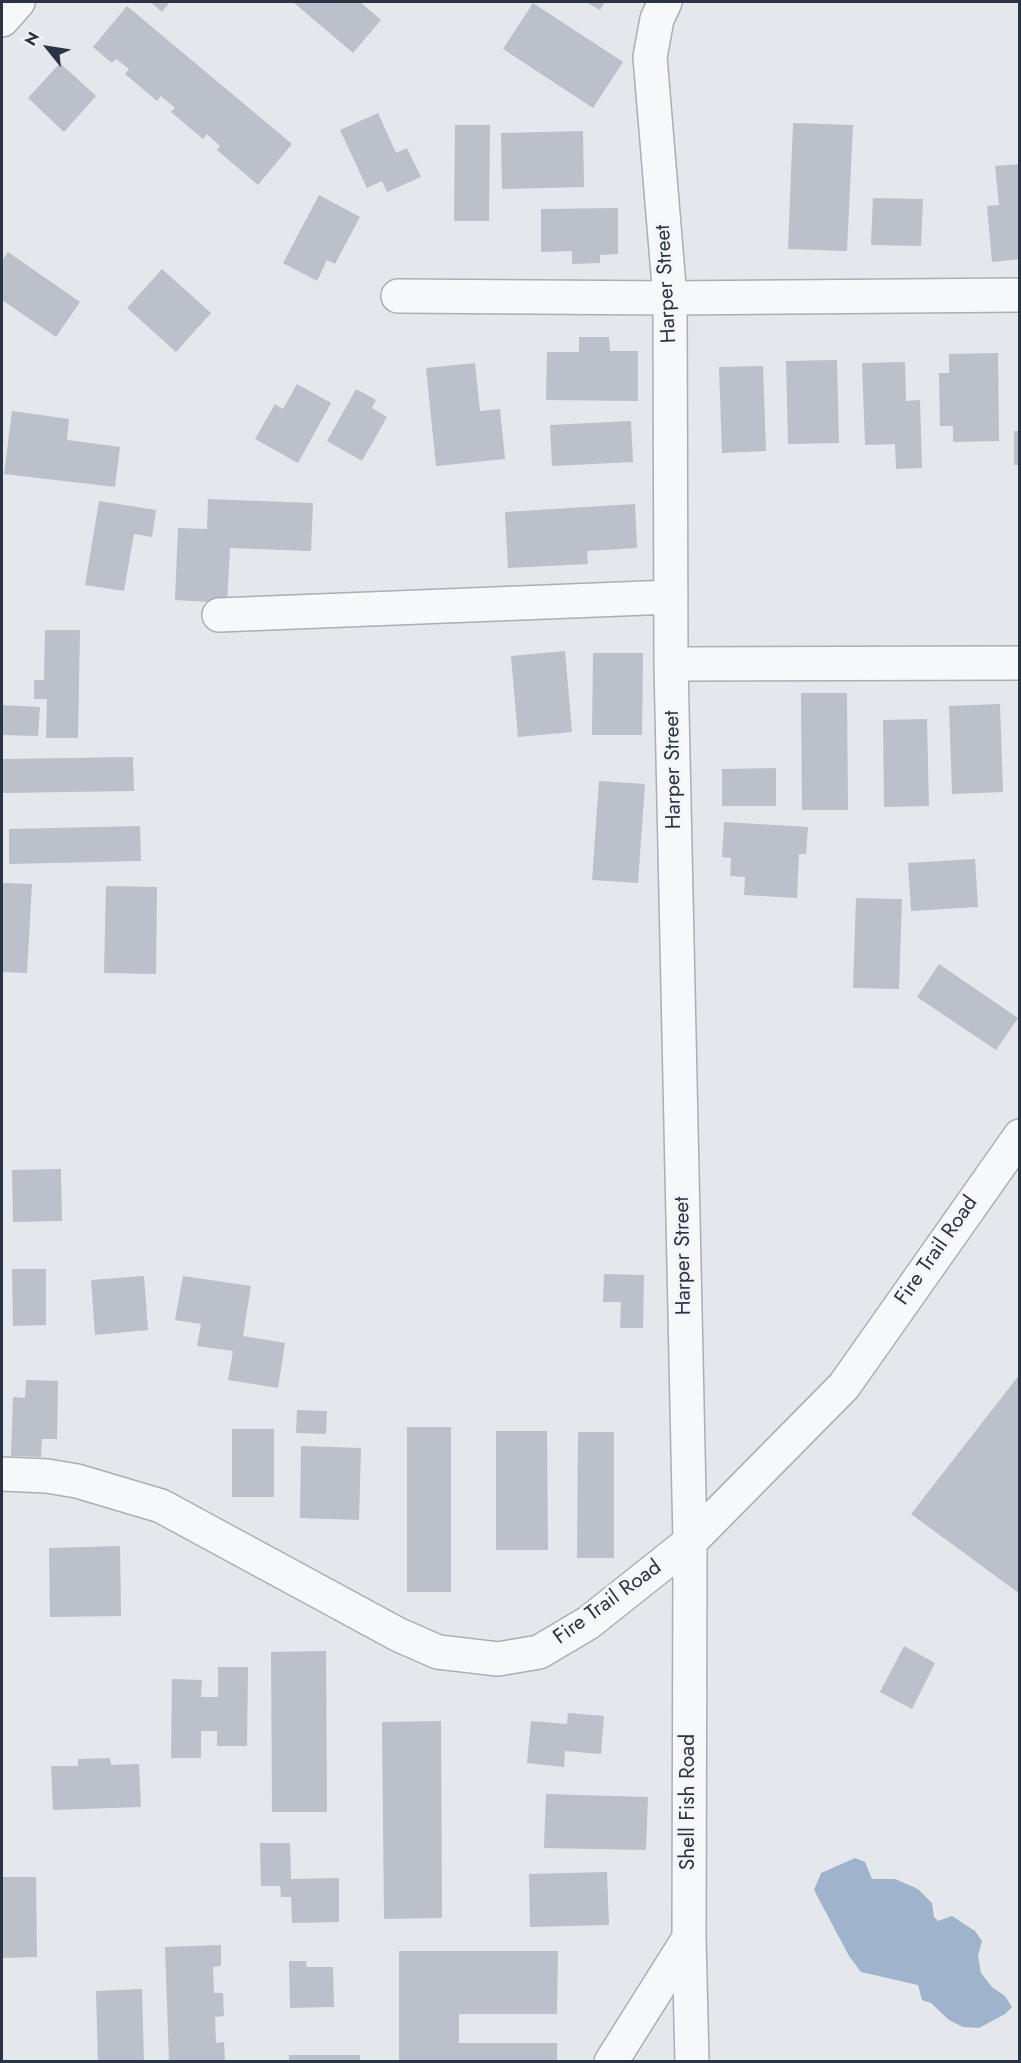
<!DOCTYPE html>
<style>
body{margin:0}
#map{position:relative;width:1021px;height:2063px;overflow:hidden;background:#e4e7ec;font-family:Jost,sans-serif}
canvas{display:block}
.frame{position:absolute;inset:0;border:3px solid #2b3445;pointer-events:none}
.north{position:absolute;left:18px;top:18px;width:60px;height:60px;-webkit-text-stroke:4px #f4f6f9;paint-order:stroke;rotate:300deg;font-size:16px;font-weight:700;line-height:24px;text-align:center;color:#2b3445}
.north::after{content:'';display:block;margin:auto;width:21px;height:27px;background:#2b3445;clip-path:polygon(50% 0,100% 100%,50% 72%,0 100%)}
</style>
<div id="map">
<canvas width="1021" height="2063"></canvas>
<div class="frame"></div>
<div class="north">N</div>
</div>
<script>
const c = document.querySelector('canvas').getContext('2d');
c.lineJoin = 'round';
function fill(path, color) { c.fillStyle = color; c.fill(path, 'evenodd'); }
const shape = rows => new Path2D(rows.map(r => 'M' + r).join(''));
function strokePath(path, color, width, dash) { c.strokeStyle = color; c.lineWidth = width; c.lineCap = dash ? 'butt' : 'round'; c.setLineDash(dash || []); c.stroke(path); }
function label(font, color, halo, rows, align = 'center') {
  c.font = font + ' Jost,sans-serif'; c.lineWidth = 6; c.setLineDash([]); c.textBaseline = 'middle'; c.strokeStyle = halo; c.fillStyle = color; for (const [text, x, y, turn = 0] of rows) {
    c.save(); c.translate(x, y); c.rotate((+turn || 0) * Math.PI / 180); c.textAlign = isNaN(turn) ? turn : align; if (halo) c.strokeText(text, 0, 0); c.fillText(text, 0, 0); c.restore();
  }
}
const water = shape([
 [855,1858,865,1862,872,1879,895,1879,918,1889,932,1903,934,1917,938,1921,952,1916,975,1931,982,1941,978,1956,981,1973,992,1987,1005,1996,1012,2007,1005,2014,979,2028,963,2027,949,2020,931,2003,922,2000,918,1985,861,1972,849,1956,814,1890,821,1873]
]);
const building = shape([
 [150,2,170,2,162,12],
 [293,2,360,2,381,20,353,53],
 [586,2,605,2,600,10],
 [533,3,623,62,593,108,503,49],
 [127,6,292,144,258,185,217,150,220,146,207,134,203,139,171,112,175,108,161,96,157,101,125,74,129,69,116,59,112,63,93,47],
 [60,63,96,96,64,132,28,98],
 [378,113,396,153,407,148,421,177,387,192,382,181,367,188,340,130],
 [793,123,853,125,847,251,788,249],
 [455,125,490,125,489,221,454,221],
 [583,131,584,187,502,189,501,133],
 [1020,164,1020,259,992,262,987,206,999,205,995,166],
 [319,195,360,217,335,264,327,260,317,281,283,263],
 [873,198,923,199,921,246,871,245],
 [618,208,618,254,600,255,600,263,572,264,572,251,541,252,541,209],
 [8,252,80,302,56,337,2,300,2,261],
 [162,269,211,313,176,352,127,308],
 [579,337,609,337,610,351,638,351,638,401,546,400,547,352,579,352],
 [998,353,999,441,953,442,953,426,940,426,939,373,949,373,949,354],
 [837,360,839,443,788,444,786,361],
 [905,362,906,401,920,400,922,468,896,469,895,444,865,445,862,363],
 [475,363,480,411,500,409,505,459,436,466,426,368],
 [763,366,766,451,722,453,719,367],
 [297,384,331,403,298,463,255,439,275,404,283,409],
 [356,389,376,400,372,408,387,417,362,461,327,441],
 [12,411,69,419,67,440,120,447,115,487,4,474],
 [631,421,633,462,552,466,550,425],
 [1014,431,1020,431,1020,465,1014,465],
 [208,499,313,503,311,551,230,548,227,603,175,600,178,528,207,529],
 [99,501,156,510,152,537,134,534,124,591,85,585],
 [635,504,637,548,587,551,588,564,508,568,505,512],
 [45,630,80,630,78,738,46,738,47,699,34,699,34,680,44,680],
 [565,651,572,732,518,737,511,656],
 [593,653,643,653,642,735,592,735],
 [801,693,847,693,848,810,802,810],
 [1000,704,1003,792,952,794,949,706],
 [2,705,40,707,38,736,2,735],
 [927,719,929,806,884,807,883,720],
 [133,757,134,791,2,793,2,759],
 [776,768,776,806,722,806,722,769],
 [599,781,645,784,638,883,592,880],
 [724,822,808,827,806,854,799,854,797,898,744,895,745,877,730,876,731,858,722,857],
 [140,826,141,861,9,864,9,829],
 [975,859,978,907,911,911,908,863],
 [2,883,32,884,27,973,2,972],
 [106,886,157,887,156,974,104,973],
 [856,898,902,899,899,989,853,988],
 [939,964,1018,1018,996,1050,917,997],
 [61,1169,62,1221,13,1222,12,1170],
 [12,1269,46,1269,46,1325,13,1326],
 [604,1274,644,1275,643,1328,620,1328,621,1302,603,1302],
 [144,1276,148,1330,95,1335,91,1280],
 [183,1276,251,1286,243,1336,285,1343,278,1388,228,1380,233,1351,197,1346,201,1324,175,1320],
 [1020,1374,1020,1594,911,1514],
 [26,1380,58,1381,57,1439,42,1439,41,1457,11,1456,13,1397,25,1398],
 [297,1410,327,1411,326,1434,296,1433],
 [407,1427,451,1427,451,1592,407,1592],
 [232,1429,274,1429,274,1497,232,1497],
 [496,1431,547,1431,548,1550,496,1550],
 [578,1432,614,1432,614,1558,577,1558],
 [301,1446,361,1448,359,1520,300,1518],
 [120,1546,121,1616,50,1617,49,1548],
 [904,1646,935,1663,912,1709,880,1692],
 [326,1651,327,1812,272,1812,271,1652],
 [218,1667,248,1667,247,1746,217,1746,217,1731,201,1731,201,1758,171,1758,172,1679,202,1680,201,1697,218,1697],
 [568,1713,604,1716,601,1754,565,1751,564,1767,527,1763,531,1721,567,1724],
 [441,1721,442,1918,384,1919,382,1722],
 [110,1758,111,1765,139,1764,141,1807,53,1810,51,1766,78,1766,78,1759],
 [546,1794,648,1797,646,1850,544,1848],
 [260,1843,290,1843,291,1879,339,1878,339,1922,292,1923,291,1897,281,1897,280,1886,261,1886],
 [607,1872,609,1925,530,1927,529,1874],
 [2,1877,36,1877,37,1957,2,1958],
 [221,1945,221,1966,213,1967,214,1993,223,1993,224,2016,215,2017,216,2043,224,2042,225,2062,169,2062,165,1947],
 [399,1951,558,1951,557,2014,459,2014,459,2043,557,2043,557,2062,399,2062],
 [289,1961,306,1961,307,1967,333,1967,334,2007,290,2008],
 [142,1989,144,2062,98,2062,96,1991],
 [289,2055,360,2055,360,2062,289,2062]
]);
const minor = shape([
 [665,2,657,19,650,57,670,298,671,664,690,1542,689,1938,692,2062],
 [2,20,18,2],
 [398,296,670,298,1020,295],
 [219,615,671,597],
 [671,664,1020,663],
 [2,1474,47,1476,77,1481,161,1506,399,1635,438,1652,498,1659,539,1652,588,1623,690,1542,844,1386,1020,1136],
 [611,2062,689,1938]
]);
const streetNames = [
 ["Harper Street",667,284,-93],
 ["Harper Street",674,770,-91],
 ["Fire Trail Road",937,1251,-55],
 ["Harper Street",684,1256,-91],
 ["Fire Trail Road",608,1603,-36],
 ["Shell Fish Road",689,1802,-90]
];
fill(water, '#9fb4cc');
fill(building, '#bbc0ca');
strokePath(minor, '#a9aeb7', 36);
strokePath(minor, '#f7f8fa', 33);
label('21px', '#2b3445', '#f4f6f9', streetNames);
</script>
